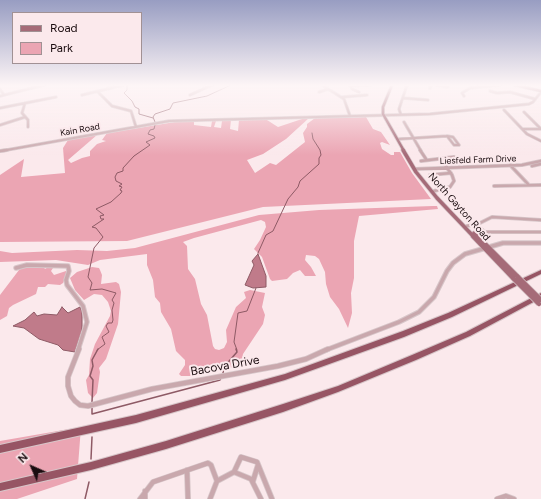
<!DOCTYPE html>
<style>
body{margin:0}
#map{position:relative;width:541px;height:499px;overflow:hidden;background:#fbe9ec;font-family:Figtree,sans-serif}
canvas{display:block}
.legend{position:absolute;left:12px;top:12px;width:130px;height:52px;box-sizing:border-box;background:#fbe9ec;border:1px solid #a19194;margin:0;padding:5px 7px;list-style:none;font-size:12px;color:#1a0c0f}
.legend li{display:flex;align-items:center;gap:8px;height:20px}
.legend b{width:20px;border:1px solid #a19194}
.north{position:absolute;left:12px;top:447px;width:40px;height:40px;-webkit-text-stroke:3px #fbe9ec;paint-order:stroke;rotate:315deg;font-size:11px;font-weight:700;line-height:16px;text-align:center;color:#1a0c0f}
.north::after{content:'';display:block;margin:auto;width:14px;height:18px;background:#1a0c0f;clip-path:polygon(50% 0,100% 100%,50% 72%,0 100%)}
</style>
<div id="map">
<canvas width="541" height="499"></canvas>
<ul class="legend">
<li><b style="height:5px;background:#a56b78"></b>Road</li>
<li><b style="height:11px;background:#eba5b3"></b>Park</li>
</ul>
<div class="north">N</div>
</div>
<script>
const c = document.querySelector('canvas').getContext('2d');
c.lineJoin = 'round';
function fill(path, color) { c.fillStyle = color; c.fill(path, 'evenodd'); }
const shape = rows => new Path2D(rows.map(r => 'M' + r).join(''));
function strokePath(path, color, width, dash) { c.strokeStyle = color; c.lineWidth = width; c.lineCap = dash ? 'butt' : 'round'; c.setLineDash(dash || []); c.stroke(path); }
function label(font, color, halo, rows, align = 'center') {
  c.font = font + ' Figtree,sans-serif'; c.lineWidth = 4; c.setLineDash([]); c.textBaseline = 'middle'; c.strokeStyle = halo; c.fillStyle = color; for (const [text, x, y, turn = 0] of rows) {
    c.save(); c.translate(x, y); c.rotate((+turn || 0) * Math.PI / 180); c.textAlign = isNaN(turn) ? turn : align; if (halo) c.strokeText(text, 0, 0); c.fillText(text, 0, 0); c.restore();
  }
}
const green = shape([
 [366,117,373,129,381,132,390,145,382,142,380,143,382,149,391,155,394,155,394,152,400,152,412,173,431,199,263,207,127,241,0,242,0,175,24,159,21,177,65,173,63,148,68,140,97,135,68,160,71,163,82,158,90,156,90,151,97,144,106,141,102,140,107,133,175,122,194,121,194,125,211,127,212,121,216,121,214,127,221,128,222,121,231,120,230,129,238,131,239,120,267,120,278,127,302,119,309,118,286,139,263,154,247,160,255,173,270,163,276,165,305,142,303,133,307,127,307,124,315,118],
 [433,206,437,206,438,209,359,216,354,241,354,278,351,293,352,313,348,328,339,309,330,297,326,284,325,272,319,259,315,256,306,255,305,260,311,267,316,276,305,276,300,270,293,273,287,279,272,281,270,279,262,257,254,249,260,240,266,227,265,222,261,220,194,238,183,242,187,246,188,269,195,279,201,304,207,315,213,346,215,349,219,350,224,348,227,342,226,330,236,307,246,298,244,292,250,290,265,293,262,307,265,315,263,324,243,354,241,364,234,367,194,376,181,376,179,374,185,365,185,360,176,351,171,329,161,312,160,303,155,297,153,280,147,265,147,254,100,260,88,265,56,260,0,262,0,251,12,253,77,250,107,251,135,248,259,215,319,210],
 [26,266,43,266,45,269,50,266,53,268,51,271,54,275,66,271,67,275,63,283,60,285,48,284,45,287,38,287,36,294,13,305,9,308,7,316,0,320,0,295,19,270],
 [92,267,99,268,100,270,102,275,101,284,116,282,119,284,121,292,118,324,106,359,99,368,100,372,97,393,93,398,88,393,86,380,89,375,90,359,95,344,110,316,111,311,108,302,102,295,94,294,84,300,75,290,70,278,77,272],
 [81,427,77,479,17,499,0,499,0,441]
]);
const water = shape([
 [258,254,266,276,266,287,253,288,245,285,254,265,252,261,258,254],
 [62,307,68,313,80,307,82,312,82,331,75,352,63,350,58,345,39,339,24,328,13,326,25,320,34,312,37,316,44,314,57,315,62,307]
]);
const streamFar1 = shape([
 [127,85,127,90,124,93,132,101,135,107,139,109,139,114,153,118],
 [155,122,153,117,155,114,170,109,173,103,207,96,231,85],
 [258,253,266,235,273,231,288,199,298,187,300,181,319,164,319,158,321,155,320,150,313,139,312,133],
 [97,350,105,344,102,337,109,332,106,326,108,323,112,323,113,320,112,310,114,303,112,300,116,293,102,289,90,290,92,283,88,277,94,248,103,237,96,228,92,227,104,219,101,219,100,216,104,215,96,209,111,202,121,193,122,191,120,190,122,187,119,186,122,184,116,181,115,177,117,173,123,171,123,168,134,156,150,145,146,142,155,138,154,136,148,134,150,130,154,129,155,125],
 [237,350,234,342,238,313,247,311,256,288]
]);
const stream = shape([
 [223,373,224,367,237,352,236,349],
 [92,402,93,380,90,376,93,366,92,360,98,349],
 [92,407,92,414,220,380,221,378],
 [91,459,92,437],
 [85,499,89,482]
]);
const minorFar3 = shape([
 [322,85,344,99,350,116],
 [350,85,352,89,359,92],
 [436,85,448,87],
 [350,86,370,85],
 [430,88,431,85],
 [0,89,4,95],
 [490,91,497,93,510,92,535,99],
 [98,92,112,106,131,111,136,127],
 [319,92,328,89],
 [82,95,123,85],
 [190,95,212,85],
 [0,96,44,85],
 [464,96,462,93,470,88,500,85],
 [342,97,367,95],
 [403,98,428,100],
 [25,103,22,113,28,120,28,127],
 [0,108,56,97],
 [504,110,527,134,541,141],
 [524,112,541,129],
 [401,115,399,109,407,85],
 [404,122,421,151],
 [0,125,25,117],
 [523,129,541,129],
 [447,136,453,137,459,145,454,145,447,136],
 [399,139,447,136],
 [1,151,169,121,430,114,529,104,533,102,541,92]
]);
const minorFar2 = shape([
 [420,150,426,159],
 [0,151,7,150],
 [421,161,454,157],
 [510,165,528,184],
 [532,166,541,164],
 [415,169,522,165,541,161],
 [494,186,541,185],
 [440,190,430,175,451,173],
 [434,191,450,187,454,181,452,175,441,159],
 [476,225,485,232,541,232],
 [476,225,492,217,541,220],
 [467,226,476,224]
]);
const minorFar1 = shape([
 [16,268,27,265,68,266,69,271,66,280,67,285,83,306,87,322,78,350],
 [326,350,399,322,419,312,434,297,447,271,453,263,465,254,503,243,541,243]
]);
const minor = shape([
 [79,349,68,377,68,386,71,396,75,401,80,405,88,406,152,389,278,366,306,359,328,349],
 [187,470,188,499],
 [234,472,241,457,257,462,272,499],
 [253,481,258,465],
 [145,491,145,499],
 [140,499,153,482,208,463,211,465,217,481,234,472,251,479,261,499],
 [210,499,217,481],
 [497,499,506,496,514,499]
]);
const majorFar2 = shape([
 [392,85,383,107,383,114,404,151],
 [515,85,541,91]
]);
const majorFar1 = shape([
 [403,150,416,172,437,198,474,237],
 [474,233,478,237]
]);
const major = shape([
 [473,236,514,279],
 [477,236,518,277]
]);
const highway = shape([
 [541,270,541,274,452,317,404,337,285,380,136,423,0,453,0,445,136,415,285,374,403,331,448,313,541,270],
 [541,293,541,298,470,336,416,360,338,392,283,412,166,449,91,470,0,491,0,483,91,462,166,441,283,404,338,386,412,355,466,332,541,293]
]);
const majorBridge = shape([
 [518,277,541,300],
 [514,279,539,304]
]);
const farStreetnames = [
 ["Kain Road",80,130,-10],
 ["Liesfeld Farm Drive",478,160,-2]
];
const streetNames = [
 ["North Gayton Road",459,207,48]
];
const nearStreetnames = [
 ["Bacova Drive",225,366,-10]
];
fill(green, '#eba5b3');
fill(water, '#c07b8a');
strokePath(water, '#8e5a65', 1);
strokePath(streamFar1, '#8e5a65', 1);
strokePath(stream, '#8e5a65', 1.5);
strokePath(minorFar3, '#d7c6c9', 3.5);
strokePath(minorFar2, '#d7c6c9', 4);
strokePath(minorFar1, '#d7c6c9', 5.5);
strokePath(minor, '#d7c6c9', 6);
strokePath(majorFar2, '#d7c6c9', 4);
strokePath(majorFar1, '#d7c6c9', 5);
strokePath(major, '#d7c6c9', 6);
strokePath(highway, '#d7c6c9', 2);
strokePath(minorFar3, '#c9a8ad', 2);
strokePath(minorFar2, '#c9a8ad', 2.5);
strokePath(minorFar1, '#c9a8ad', 3.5);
strokePath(minor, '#c9a8ad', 4.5);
strokePath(majorFar2, '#a56b78', 2.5);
strokePath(majorFar1, '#a56b78', 3.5);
strokePath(major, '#a56b78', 4.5);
fill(highway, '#975564');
strokePath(majorBridge, '#d7c6c9', 6, []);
strokePath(majorBridge, '#a56b78', 4.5);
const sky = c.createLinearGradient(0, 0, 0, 155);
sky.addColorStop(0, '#989dc2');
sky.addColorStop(0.55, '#fdf5f6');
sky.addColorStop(1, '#fdf5f600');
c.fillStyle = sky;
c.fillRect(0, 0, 541, 155);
label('9px', '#1a0c0f', '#fbe9ec', farStreetnames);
label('10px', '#1a0c0f', '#fbe9ec', streetNames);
label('12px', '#1a0c0f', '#fbe9ec', nearStreetnames);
</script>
